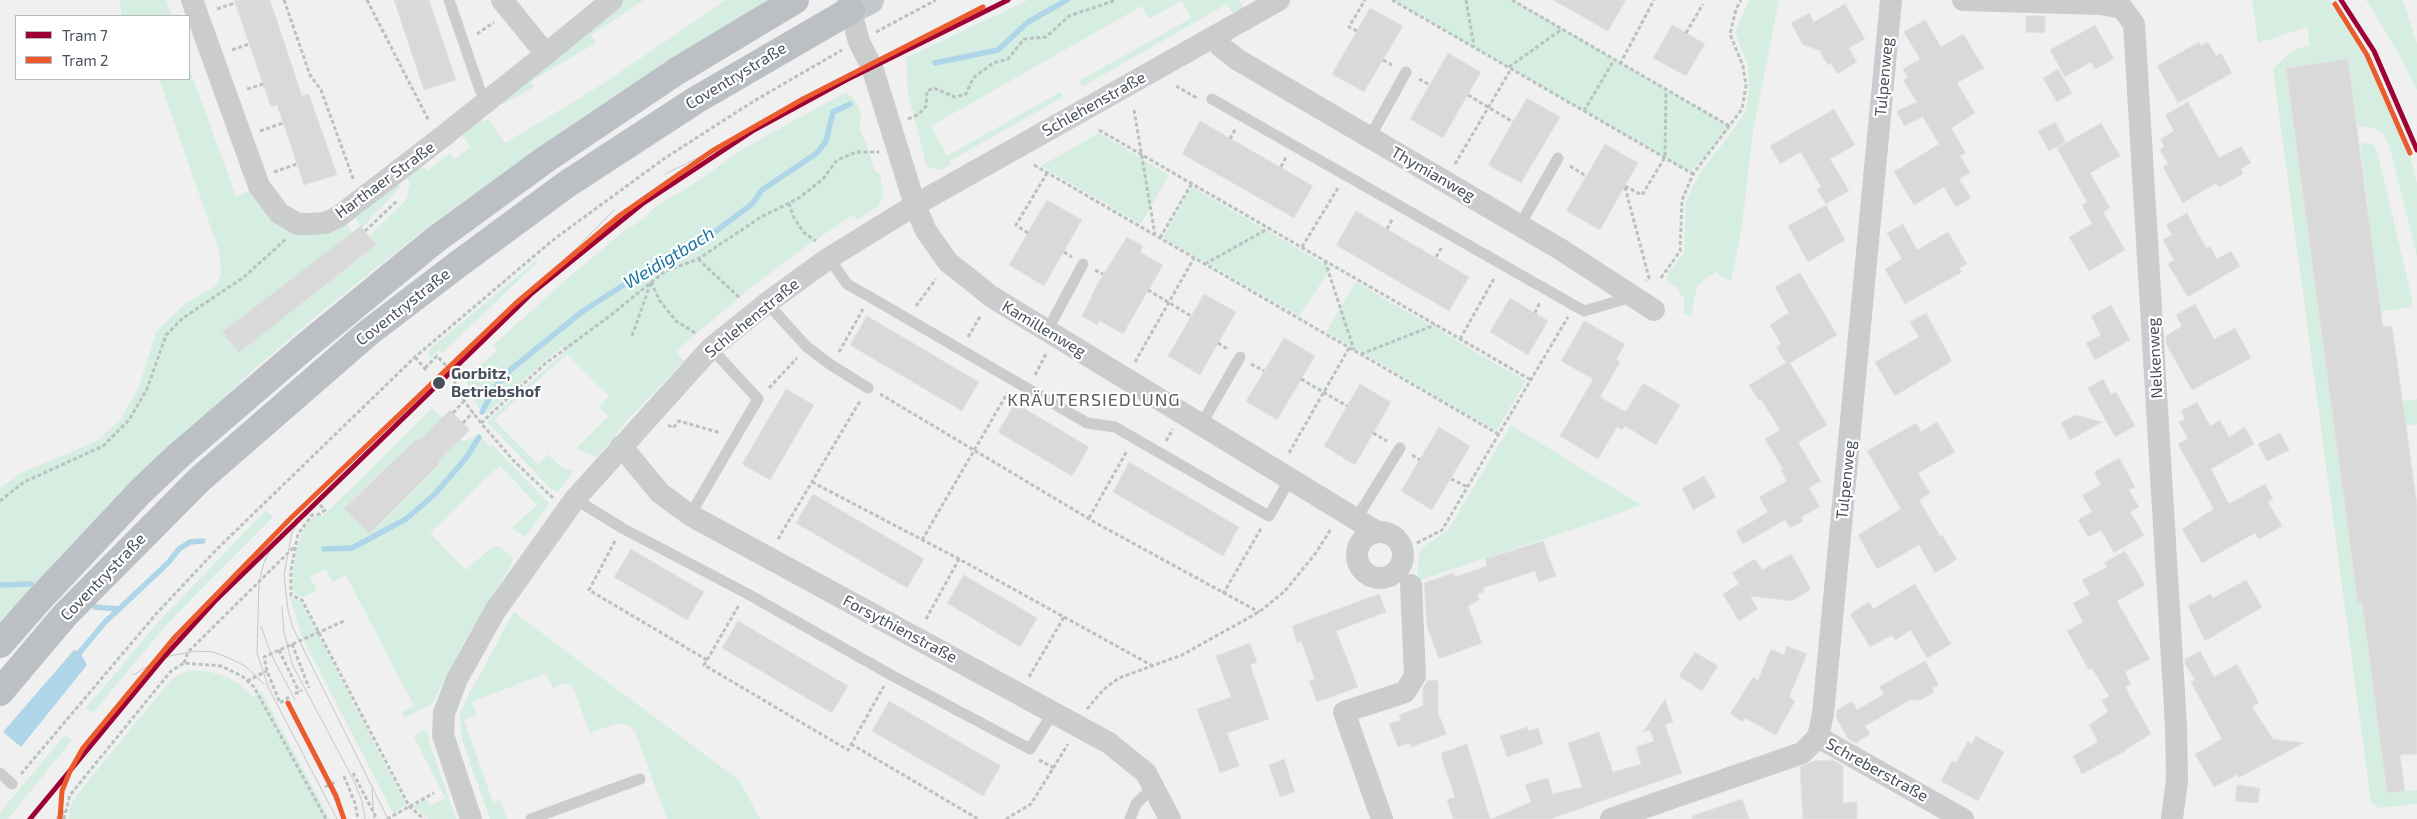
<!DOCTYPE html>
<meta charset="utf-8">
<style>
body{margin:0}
#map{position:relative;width:2417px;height:819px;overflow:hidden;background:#f0f0f0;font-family:"Exo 2",sans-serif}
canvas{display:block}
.legend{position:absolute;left:15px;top:15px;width:175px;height:65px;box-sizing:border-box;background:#fff;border:1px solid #b6b9bd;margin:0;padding:6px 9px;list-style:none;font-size:15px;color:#49505b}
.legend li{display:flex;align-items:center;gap:10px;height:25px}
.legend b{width:25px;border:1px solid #b6b9bd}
</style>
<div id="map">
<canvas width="2417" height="819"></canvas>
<ul class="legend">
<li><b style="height:6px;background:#9e0234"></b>Tram 7</li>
<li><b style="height:6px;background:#eb5b2d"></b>Tram 2</li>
</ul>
</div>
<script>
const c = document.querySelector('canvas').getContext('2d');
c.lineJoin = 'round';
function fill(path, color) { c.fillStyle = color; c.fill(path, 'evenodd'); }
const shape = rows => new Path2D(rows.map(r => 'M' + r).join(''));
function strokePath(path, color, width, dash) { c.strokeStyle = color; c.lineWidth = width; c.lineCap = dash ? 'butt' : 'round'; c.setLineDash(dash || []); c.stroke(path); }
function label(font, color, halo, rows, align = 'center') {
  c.font = font + ' "Exo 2",sans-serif'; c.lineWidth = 4.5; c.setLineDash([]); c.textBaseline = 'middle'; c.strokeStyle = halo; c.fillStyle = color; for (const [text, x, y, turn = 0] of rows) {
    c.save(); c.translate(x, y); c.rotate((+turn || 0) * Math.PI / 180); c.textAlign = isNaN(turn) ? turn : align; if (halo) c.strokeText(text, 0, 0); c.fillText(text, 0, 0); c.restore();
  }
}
const green = shape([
 [119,0,166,0,172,16,122,16],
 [623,0,644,0,591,35,596,43,531,81,534,87,504,104,499,104],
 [726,0,765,0,764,4,673,58,571,125,421,232,315,317,252,371,111,505,60,556,0,628,0,488,19,474,97,441,121,419,139,387,156,332,185,304,217,285,221,271,219,251,159,79,189,79,189,68,236,196,251,191,269,218,345,222,353,233,223,332,239,353,376,245,369,236,406,200,410,184,406,177,421,165,427,171,450,153,455,159,470,147,461,133,481,118,484,122,488,119,505,143,598,87],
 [1028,0,1239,0,1244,8,1233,14,1227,4,1082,87,1079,81,1191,18,1182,1,1149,19,1142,6,931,126,947,156,1060,92,1063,97,950,161,951,164,941,170,930,168,926,164,908,94,906,58],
 [1392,0,1513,0,1731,127,1690,172],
 [1749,0,1779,0,1753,131,1741,233,1731,282,1715,272,1697,285,1691,316,1684,314,1684,299,1676,287,1667,282,1668,273,1684,252,1686,202,1692,188,1701,171,1732,132,1746,110,1749,86,1748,66,1735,33],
 [2252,0,2330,0,2351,30,2387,94,2409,152,2417,183,2417,257,2389,145,2384,135,2373,128,2357,126,2348,59,2286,68,2308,219,2369,211,2360,143,2372,144,2377,151,2413,303,2411,307,2381,311,2370,235,2333,410,2417,399,2417,424,2354,433,2359,603,2388,599,2365,625,2387,793,2417,790,2417,804,2380,808,2371,803,2273,69,2289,54,2299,48,2309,46,2308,27,2258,43],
 [2366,0,2403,0,2417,44,2417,90,2394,45],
 [846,92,857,102,861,115,859,128,865,140,874,169,880,175,883,191,882,200,877,207,857,220,854,214,808,245,750,288,676,351,684,361,630,417,597,457,576,449,608,417,599,407,609,396,567,354,494,420,538,464,548,454,561,467,574,471,557,492,549,487,487,422,565,351,561,347,486,414,481,411,474,399,465,377,497,351,493,345,575,272,623,232,645,218,656,206,693,184,743,149],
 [1099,133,1169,175,1141,224,1041,166],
 [398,182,400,187,362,228,354,216],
 [1192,187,1331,268,1299,316,1163,238],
 [537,260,537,263,442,353,439,350,431,358,428,357,430,349],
 [1356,282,1526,381,1496,431,1326,332],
 [432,408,442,418,421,439,416,439,345,509,368,534,439,464,439,460,461,439,464,441,477,436,481,437,490,447,493,445,549,504,525,537,512,528,537,505,500,465,430,533,466,570,493,546,501,547,512,557,513,562,463,644,432,704,404,718,402,712,414,706,346,575,333,582,326,569,310,577,317,590,304,597,293,593,293,572,296,550,305,527,314,516,323,516],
 [1511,425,1641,505,1589,524,1417,581,1419,555,1422,548,1448,530],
 [266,510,273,517,166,625,93,713,86,708,160,620],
 [290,597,301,601,406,805,393,813,302,637],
 [514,612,740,781,760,819,667,819,635,731,628,725,618,723,590,733,572,685,564,683,553,688,546,673,472,702,477,715,464,720,493,802,500,800,507,819,490,819,462,740,460,715,468,696],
 [189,670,207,671,227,677,238,683,253,697,261,691,330,819,69,819,70,806,83,787,172,679],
 [421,731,428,732,430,744,456,819,429,819,413,806,427,799,430,806,445,798,414,737],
 [65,735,72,740,8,819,0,819,0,812]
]);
const water = shape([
 [74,650,80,652,87,665,21,747,3,732]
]);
const stream = shape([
 [935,63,998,50,1028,22,1067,0],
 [482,412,494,389,509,371,583,311,644,272,691,250,752,204,762,190,817,153,826,141,833,112,850,104],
 [324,549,352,548,406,519,435,494,466,458,479,437],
 [0,585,31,584],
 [95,607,119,609,168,563,179,549,190,542,203,541],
 [80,652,105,622,119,609]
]);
const building = shape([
 [234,0,270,0,302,96,309,94,337,175,304,185,277,105,271,107,234,0],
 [394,0,429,0,456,80,424,90,394,0],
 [1553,0,1626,0,1608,31,1553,0],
 [1845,4,1865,39,1849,48,1857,62,1837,74,1831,63,1828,65,1819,50,1803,45,1791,23,1809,13,1814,22,1845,4],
 [1370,8,1403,26,1364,92,1332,74,1370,8],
 [2026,16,2045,16,2045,33,2026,32,2026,16],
 [1925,20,1941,47,1963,34,1984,68,1957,83,1975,113,1951,128,1966,153,1960,156,1970,173,1959,179,1971,198,1956,207,1944,187,1914,205,1894,172,1939,144,1923,117,1904,126,1897,111,1917,102,1903,80,1908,78,1903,69,1920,59,1904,32,1925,20],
 [1672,25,1705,44,1686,76,1653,58,1672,25],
 [2095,25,2114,59,2095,69,2091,62,2065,77,2050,50,2095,25],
 [2199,42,2201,46,2208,42,2216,56,2221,53,2232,73,2178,103,2157,66,2199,42],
 [1448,53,1481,72,1443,138,1410,119,1448,53],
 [2348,59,2383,327,2392,326,2417,505,2417,754,2400,755,2405,791,2387,793,2362,602,2358,603,2286,68,2348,59],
 [2058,69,2072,93,2057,102,2043,78,2058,69],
 [1527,98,1560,117,1521,183,1488,165,1527,98],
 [2188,102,2219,158,2241,146,2251,163,2241,169,2243,174,2219,187,2216,183,2183,203,2163,167,2168,164,2160,150,2164,147,2161,139,2174,131,2165,115,2188,102],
 [1834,109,1855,145,1830,159,1849,191,1826,204,1817,190,1821,187,1801,152,1780,164,1770,146,1834,109],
 [1200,121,1313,186,1294,218,1182,154,1200,121],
 [2055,122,2066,142,2049,151,2038,131,2055,122],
 [2101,123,2120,156,2090,173,2110,208,2103,212,2125,250,2089,271,2069,237,2092,224,2082,205,2087,202,2057,148,2101,123],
 [1605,144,1638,163,1600,230,1566,211,1605,144],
 [1047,200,1082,220,1044,286,1009,265,1047,200],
 [1826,205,1845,240,1808,262,1788,226,1826,205],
 [1356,211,1469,277,1449,311,1336,245,1356,211],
 [2187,213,2206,248,2210,246,2217,259,2231,251,2240,266,2188,297,2168,264,2174,260,2163,240,2172,235,2166,225,2187,213],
 [1903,224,1917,250,1948,232,1967,264,1959,268,1962,272,1905,304,1885,269,1902,259,1887,233,1903,224],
 [361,226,376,245,239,353,222,332,361,226],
 [1127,237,1143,246,1140,252,1163,265,1123,334,1100,321,1097,325,1082,316,1098,283,1127,237],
 [1800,273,1837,335,1790,363,1827,425,1798,442,1821,481,1809,488,1820,507,1801,517,1803,521,1790,528,1785,520,1743,544,1736,531,1768,512,1759,497,1787,481,1781,470,1783,469,1765,439,1780,430,1761,399,1759,401,1749,385,1786,363,1776,347,1781,344,1770,325,1789,313,1775,287,1800,273],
 [1204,294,1236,312,1200,375,1168,356,1204,294],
 [1510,298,1548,321,1528,355,1490,332,1510,298],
 [2195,304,2214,339,2235,328,2251,358,2192,390,2166,344,2166,336,2182,326,2176,315,2195,304],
 [2111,305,2130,340,2095,360,2086,343,2101,335,2091,316,2111,305],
 [1926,313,1952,361,1895,396,1875,362,1919,337,1910,322,1926,313],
 [867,316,979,382,962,411,850,345,867,316],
 [1584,321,1625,344,1616,360,1620,362,1600,397,1626,412,1643,383,1680,405,1656,445,1625,426,1622,430,1617,427,1598,459,1560,436,1593,379,1561,361,1584,321],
 [1284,338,1315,356,1277,420,1246,401,1284,338],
 [2103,379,2111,394,2116,392,2135,426,2115,437,2088,388,2103,379],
 [1360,384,1391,402,1355,465,1324,446,1360,384],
 [786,389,814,405,770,480,742,464,786,389],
 [2197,402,2210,426,2220,420,2229,437,2245,427,2254,444,2211,469,2229,504,2265,484,2273,499,2268,502,2282,526,2259,539,2255,533,2202,563,2182,529,2214,509,2178,444,2188,439,2179,422,2185,419,2181,411,2197,402],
 [1015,403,1089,447,1072,476,998,432,1015,403],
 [450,410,470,430,439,460,439,464,369,534,344,509,416,439,421,439,450,410],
 [2076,415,2102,422,2070,440,2061,423,2076,415],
 [1937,422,1955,452,1918,473,1930,493,1919,500,1940,536,1942,535,1957,559,1935,573,1919,545,1877,569,1858,535,1901,509,1867,451,1916,423,1921,432,1937,422],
 [1439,427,1470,446,1432,510,1401,491,1439,427],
 [2280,433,2289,450,2267,461,2258,444,2280,433],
 [2119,458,2135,487,2129,490,2139,507,2130,512,2144,535,2114,553,2101,530,2088,537,2078,520,2092,512,2082,495,2101,485,2094,472,2119,458],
 [1129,462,1239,527,1223,556,1113,492,1129,462],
 [1704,476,1716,497,1693,510,1682,488,1704,476],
 [813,494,924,559,907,588,796,523,813,494],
 [1543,541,1556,576,1539,582,1535,571,1483,588,1484,592,1477,594,1479,600,1468,606,1482,643,1439,659,1427,626,1424,583,1453,573,1455,577,1487,566,1485,559,1543,541],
 [631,549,704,592,687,620,614,577,631,549],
 [2125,551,2145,585,2117,601,2150,659,2125,672,2131,684,2125,687,2151,734,2126,749,2127,750,2082,774,2073,756,2098,742,2089,725,2108,712,2102,700,2109,696,2092,668,2089,670,2067,631,2083,622,2073,603,2090,594,2082,580,2107,567,2104,563,2125,551],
 [1791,554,1811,589,1792,601,1750,596,1758,609,1739,621,1723,594,1739,584,1732,573,1755,559,1762,570,1791,554],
 [964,575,1037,618,1020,647,947,603,964,575],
 [2246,580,2262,607,2205,641,2188,606,2210,594,2213,598,2246,580],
 [1915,584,1951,644,1927,658,1911,630,1895,640,1892,635,1870,647,1850,614,1869,602,1873,609,1915,584],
 [1379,594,1386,612,1336,631,1358,687,1317,702,1309,681,1315,679,1301,641,1297,643,1292,626,1379,594],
 [738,621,848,686,832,713,722,648,738,621],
 [1250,643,1257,662,1250,665,1269,719,1227,733,1239,766,1220,773,1197,709,1231,697,1216,656,1250,643],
 [1787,646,1807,654,1789,697,1795,701,1776,735,1745,718,1743,722,1730,714,1753,677,1758,680,1771,649,1784,655,1787,646],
 [2200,651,2214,677,2237,664,2259,703,2252,707,2273,739,2304,743,2238,778,2238,774,2214,787,2195,754,2222,739,2191,682,2195,680,2185,664,2185,659,2200,651],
 [1695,652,1718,666,1702,691,1679,676,1695,652],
 [1925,661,1939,685,1932,688,1934,692,1921,700,1910,700,1865,726,1870,734,1856,743,1848,739,1836,717,1837,710,1852,701,1857,710,1884,694,1879,687,1925,661],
 [1438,680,1438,713,1447,734,1411,747,1410,743,1398,747,1389,724,1401,720,1399,715,1423,706,1423,688,1427,681,1438,680],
 [1665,699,1673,722,1665,725,1682,773,1550,819,1491,819,1531,802,1525,785,1540,780,1548,778,1553,794,1582,787,1568,743,1599,732,1613,772,1641,764,1636,747,1654,741,1650,730,1643,732,1665,699],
 [889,701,1001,766,983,796,872,731,889,701],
 [1527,727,1529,731,1538,728,1543,744,1507,757,1500,736,1527,727],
 [1976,736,2004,752,1978,801,1941,781,1952,761,1956,763,1968,741,1972,744,1976,736],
 [1467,744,1473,763,1490,819,1453,819,1447,800,1455,797,1442,759,1442,753,1467,744],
 [1284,759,1295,792,1280,797,1269,765,1284,759],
 [1833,760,1843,766,1843,803,1857,802,1857,819,1803,819,1800,767,1813,761,1833,760],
 [2237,785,2260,788,2258,803,2235,801,2237,785],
 [1742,799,1749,819,1692,819,1692,816,1742,799]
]);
const path = shape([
 [284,0,310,75,321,90,354,181],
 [367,0,429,121],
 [1392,0,1693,174],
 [1466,0,1474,46],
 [1512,0,1731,127],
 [217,9,235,3],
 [1357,31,1349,27,1365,0],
 [876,32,936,0],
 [1686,33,1703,4],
 [477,34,494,22],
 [232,50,249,44],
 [1383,60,1394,66],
 [1620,64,1654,0],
 [1509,67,1562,29],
 [1419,79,1430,85],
 [1176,86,1197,98],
 [247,89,263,84],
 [1468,95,1513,122],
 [1134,110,1155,235],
 [1584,111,1614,60],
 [908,119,919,114,926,106,927,91,934,88,955,97,966,94,973,78,993,63,1008,59,1024,39,1046,37,1069,16,1116,0],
 [1099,130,1531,380],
 [260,131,283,123],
 [1230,139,1236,128],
 [1455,164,1511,69],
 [1034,165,1500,435],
 [1570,166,1586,176],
 [1281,167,1286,157],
 [274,172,297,164],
 [1625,186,1642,195,1665,157,1666,89],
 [1625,187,1649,278,1646,281],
 [789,203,793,216,803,232,816,241],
 [1387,229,1393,218],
 [365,231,398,200],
 [1028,233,1016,225,1047,173],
 [1160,238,1192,183],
 [1302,247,1338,188],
 [1064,252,1072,257],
 [1436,257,1442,247],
 [698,259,741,299],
 [1325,261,1354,350],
 [1205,264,1269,228],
 [1095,270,1103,274],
 [1661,278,1680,251,1682,200,1693,174,1742,109,1746,86,1743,66,1730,34,1736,9,1741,0],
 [651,282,660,301,676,321,697,334],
 [1148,290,1191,316],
 [916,306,936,279],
 [1535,313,1540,302],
 [632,336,651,282],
 [968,337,981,315],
 [1460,339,1495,277],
 [1218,343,1229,350],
 [839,352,863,309],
 [1361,354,1435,325],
 [415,357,426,370],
 [1135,362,1194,258],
 [1251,364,1264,371],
 [425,368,437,356,457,377,454,380],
 [1035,375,1046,354],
 [451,376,464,401,481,423,514,461,553,498],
 [1301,379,1347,406],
 [769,388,797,358],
 [880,394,1096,523,1259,612],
 [453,413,464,401],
 [463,423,473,412],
 [481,423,546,363,611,315,664,272,698,259,761,217,799,198,823,179,837,160,856,152,879,152],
 [668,425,673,428,679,421,721,433],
 [1373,433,1387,441],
 [1166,441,1173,429],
 [1289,453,1349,348],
 [1412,455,1420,460],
 [1451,479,1468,487],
 [812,482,959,559,1151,665],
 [0,501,24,482,103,446,129,420,147,389,166,335,183,318,244,277,286,239],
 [320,505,325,510,320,514,312,515,298,534,291,570,291,595,302,600,409,806,424,819],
 [1089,518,1127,451],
 [778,539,860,401],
 [922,540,1008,392],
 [615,541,589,590,707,660,704,665,848,750,884,686],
 [1417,543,1442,530,1568,317],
 [1223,594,1262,527],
 [926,619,959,559],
 [292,644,309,688],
 [279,650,299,692],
 [707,660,739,605],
 [184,663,188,652,295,546],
 [1029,677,1064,617],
 [247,681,267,671],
 [295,694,302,690],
 [289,697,280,703,267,671,264,657,344,621],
 [1087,709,1104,689,1119,678,1182,655,1259,612,1284,592,1315,554,1331,529],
 [851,744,978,819],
 [1039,760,1054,768],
 [353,773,377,819],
 [21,774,156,614,217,549,415,357,553,240,665,158,754,101,842,50],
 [344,776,355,803,358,819],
 [329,785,344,819],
 [325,787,335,782],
 [57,819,65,810],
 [64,819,70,795,171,671,184,663,221,666,242,676,254,687,326,819],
 [387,819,434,793],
 [1006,819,1031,804,1068,744]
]);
const lane = shape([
 [449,0,480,90,489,100],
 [1212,99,1584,311,1632,297],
 [1370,137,1406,72],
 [1520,225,1558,158],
 [829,258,847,284,870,297,1087,423,1115,427,1269,516,1290,479],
 [767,303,807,347,831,365,868,388],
 [1047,331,1083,264],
 [1201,425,1240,357],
 [575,499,622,528,746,593,891,675,1030,749,1054,711],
 [690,515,758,399,711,348],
 [1356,519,1400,448],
 [0,773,12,784],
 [531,819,640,779],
 [1130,819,1136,804,1145,795,1156,788]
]);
const street = shape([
 [192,0,259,186,279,213,298,224,309,224,325,223,338,217,441,138,546,54,502,0],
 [848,0,859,42,872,67,915,205,926,231,948,262,992,297,1377,532],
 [1963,0,2101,4,2122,8,2134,24,2176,726,2177,780,2172,819],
 [1214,37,1220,46,1238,60,1560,249,1654,310],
 [546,54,612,0],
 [621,446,660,493,690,515,1109,743,1146,773,1170,819],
 '1357 555a23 23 0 1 1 46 0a23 23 0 1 1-46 0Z',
 [1818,737,1963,819],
 [471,819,443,735,444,713,457,679,495,611,575,499,711,348,767,303,829,258,915,205,1279,0],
 [1382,819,1344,712,1405,692,1415,676,1411,585],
 [1611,819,1802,753,1818,737,1823,714,1891,0]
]);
const primary = shape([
 [851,10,870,0]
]);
const highway = shape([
 [0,644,35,604,141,491,178,456,307,345,435,240,546,159,677,71,795,0],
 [0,692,65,615,200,479,368,333,457,265,567,184,696,100,851,10]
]);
const tram = shape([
 [665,174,754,130],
 [532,293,614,210],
 [304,514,292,532,284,575,288,610,293,628,388,819],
 [273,544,264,563,259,582,257,653,269,689,337,819],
 [282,607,284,632,292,664,353,779,362,801,365,819],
 [261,626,271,654,295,700],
 [133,675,164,657,196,651,213,652,229,658,245,666,264,684],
 [372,789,374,819]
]);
const tram1 = shape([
 [2341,0,2374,51,2417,150],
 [30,819,164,657,215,601,532,293,642,204,754,130,846,80,1008,0]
]);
const tram2 = shape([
 [2335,4,2367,55,2410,153],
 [288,703,336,796,344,819],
 [60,819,62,791,70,771,83,748,174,638,290,519,516,303,619,216,712,151,803,99,983,7]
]);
const markers = [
 [439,383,7,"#49505b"]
];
const streetNames = [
 ["Coventrystraße",736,76,-31],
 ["Tulpenweg",1884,77,-85],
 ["Schlehenstraße",1094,104,-29],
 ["Thymianweg",1433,174,30],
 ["Harthaer Straße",385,180,-36],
 ["Coventrystraße",403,307,-38],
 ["Schlehenstraße",752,318,-39],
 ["Kamillenweg",1044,329,31],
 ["Nelkenweg",2155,358,-93],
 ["Tulpenweg",1846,480,-84],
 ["Coventrystraße",103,577,-46],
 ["Forsythienstraße",900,629,28],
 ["Schreberstraße",1877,770,29]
];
const stopNames = [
 ["Gorbitz,",451,374],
 ["Betriebshof",451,392]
];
const waterNames = [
 ["Weidigtbach",669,258,-31]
];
const neighbourhoodNames = [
 ["KRÄUTERSIEDLUNG",1094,400]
];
fill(green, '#d6ede2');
fill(water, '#aed6e8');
strokePath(stream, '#aed6e8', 5.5);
fill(building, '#d9d9da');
strokePath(building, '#e1e2e3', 1);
strokePath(path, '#b9c2c0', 3, [4, 2.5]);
strokePath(lane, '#cbccce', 11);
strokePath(street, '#cbccce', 22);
strokePath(primary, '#c6c9cc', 28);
strokePath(highway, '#bcc0c4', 28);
strokePath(tram, '#c6c6c8', 1);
strokePath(tram1, '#9e0234', 5);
strokePath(tram2, '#eb5b2d', 5);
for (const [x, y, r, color] of markers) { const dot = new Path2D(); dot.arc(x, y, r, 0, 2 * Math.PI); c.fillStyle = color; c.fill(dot); strokePath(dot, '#fff', 2); }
label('16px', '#49505b', '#fff', streetNames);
label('bold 16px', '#49505b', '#fff', stopNames, 'left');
label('italic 18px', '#18749e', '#fff', waterNames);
c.letterSpacing = '1px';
label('18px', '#5c5f63', '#fff', neighbourhoodNames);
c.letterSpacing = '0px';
</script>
